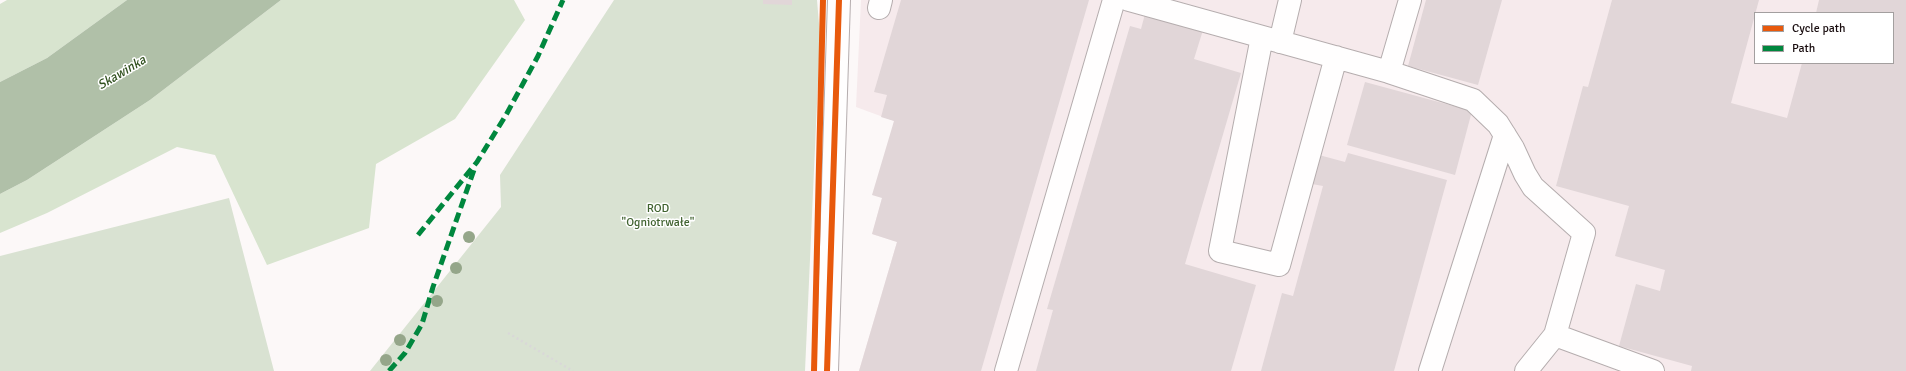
<!DOCTYPE html>
<meta charset="utf-8">
<style>
body{margin:0}
#map{position:relative;width:1906px;height:371px;overflow:hidden;background:#fcf8f8;font-family:Signika,sans-serif}
canvas{display:block}
.legend{position:absolute;left:1754px;top:12px;width:140px;height:52px;box-sizing:border-box;background:#fff;border:1px solid #a39f9f;margin:0;padding:5px 7px;list-style:none;font-size:12px;color:#1a0e10}
.legend li{display:flex;align-items:center;gap:8px;height:20px}
.legend b{width:20px;border:1px solid #a39f9f}
</style>
<div id="map">
<canvas width="1906" height="371"></canvas>
<ul class="legend">
<li><b style="height:5px;background:#e8590c"></b>Cycle path</li>
<li><b style="height:5px;background:#00873e"></b>Path</li>
</ul>
</div>
<script>
const c = document.querySelector('canvas').getContext('2d');
c.lineJoin = 'round';
function fill(path, color) { c.fillStyle = color; c.fill(path, 'evenodd'); }
const shape = rows => new Path2D(rows.map(r => 'M' + r).join(''));
function strokePath(path, color, width, dash) { c.strokeStyle = color; c.lineWidth = width; c.lineCap = dash ? 'butt' : 'round'; c.setLineDash(dash || []); c.stroke(path); }
function label(font, color, halo, rows, align = 'center') {
  c.font = font + ' Signika,sans-serif'; c.lineWidth = 3; c.setLineDash([]); c.textBaseline = 'middle'; c.strokeStyle = halo; c.fillStyle = color; for (const [text, x, y, turn = 0] of rows) {
    c.save(); c.translate(x, y); c.rotate((+turn || 0) * Math.PI / 180); c.textAlign = isNaN(turn) ? turn : align; if (halo) c.strokeText(text, 0, 0); c.fillText(text, 0, 0); c.restore();
  }
}
const built = shape([
 [861,0,1906,0,1906,371,859,371,897,242,872,234,882,198,894,121,856,107],
 [1755,13,1893,13,1893,63,1755,63]
]);
const green = shape([
 [614,0,817,0,820,36,805,371,370,371,501,207,500,175],
 [229,198,274,371,0,371,0,256]
]);
const forest = shape([
 [7,0,127,0,47,58,0,82,0,4],
 [281,0,514,0,525,20,455,119,376,164,369,228,267,265,215,155,177,147,47,213,0,233,0,194,27,180,150,100]
]);
const water = shape([
 [127,0,281,0,150,100,27,180,0,194,0,82,47,58]
]);
const building = shape([
 [763,0,792,0,792,5,763,4],
 [901,0,1089,0,981,371,859,371,897,242,872,234,882,198,872,195,894,121,881,117,887,95,874,92],
 [1426,0,1502,0,1478,85,1408,66],
 [1612,0,1759,0,1731,103,1787,118,1802,63,1893,63,1893,13,1816,13,1819,0,1906,0,1906,371,1691,371,1692,366,1619,346,1636,284,1660,291,1665,270,1615,256,1629,206,1556,186,1583,86,1588,87],
 [1145,14,1203,30,1194,59,1241,73,1185,264,1256,285,1231,371,1036,371,1053,310,1047,309,1130,26,1141,29],
 [1365,82,1472,111,1455,175,1347,145],
 [1348,153,1447,180,1394,371,1261,371,1282,293,1293,296,1323,186,1312,184,1319,155,1345,162]
]);
const path = shape([
 [508,333,573,371]
]);
const minor = shape([
 [1129,0,1389,72],
 [1410,0,1389,72,1473,100,1498,124,1513,148,1525,174,1533,187,1584,233,1555,335,1653,371],
 [879,8,881,0],
 [1262,37,1220,251,1279,265,1336,57],
 [1280,42,1290,0],
 [827,371,839,0],
 [1006,371,1114,0],
 [1430,371,1505,135],
 [1526,371,1555,335]
]);
const quiet = shape([
 [418,235,477,162,506,115,538,56,563,0],
 [389,371,405,353,422,324,433,287,475,167]
]);
const cycleway = shape([
 [814,371,823,0],
 [827,371,839,0]
]);
const trees = [
 [469,237],
 [456,268],
 [437,301],
 [400,340],
 [386,360]
];
const parkNames = [
 ["ROD",658,209],
 ["\"Ogniotrwałe\"",658,223]
];
const waterNames = [
 ["Skawinka",122,73,-31]
];
fill(built, '#f6eaec');
fill(green, '#d9e2d2');
fill(forest, '#d8e4cf');
fill(water, '#b0c0a8');
fill(building, '#e1d6d8');
strokePath(minor, '#b5adae', 24);
strokePath(path, '#d9d8d8', 2.5, [2, 3]);
strokePath(minor, '#fffefe', 22);
strokePath(quiet, '#00873e', 5, [10, 5]);
strokePath(cycleway, '#e8590c', 6);
c.fillStyle = '#95a68a';
for (const [x, y] of trees) { c.beginPath(); c.arc(x, y, 6, 0, 2 * Math.PI); c.fill(); }
label('12px', '#416330', '#fff', parkNames);
label('italic 13px', '#31511f', '#fff', waterNames);
</script>
